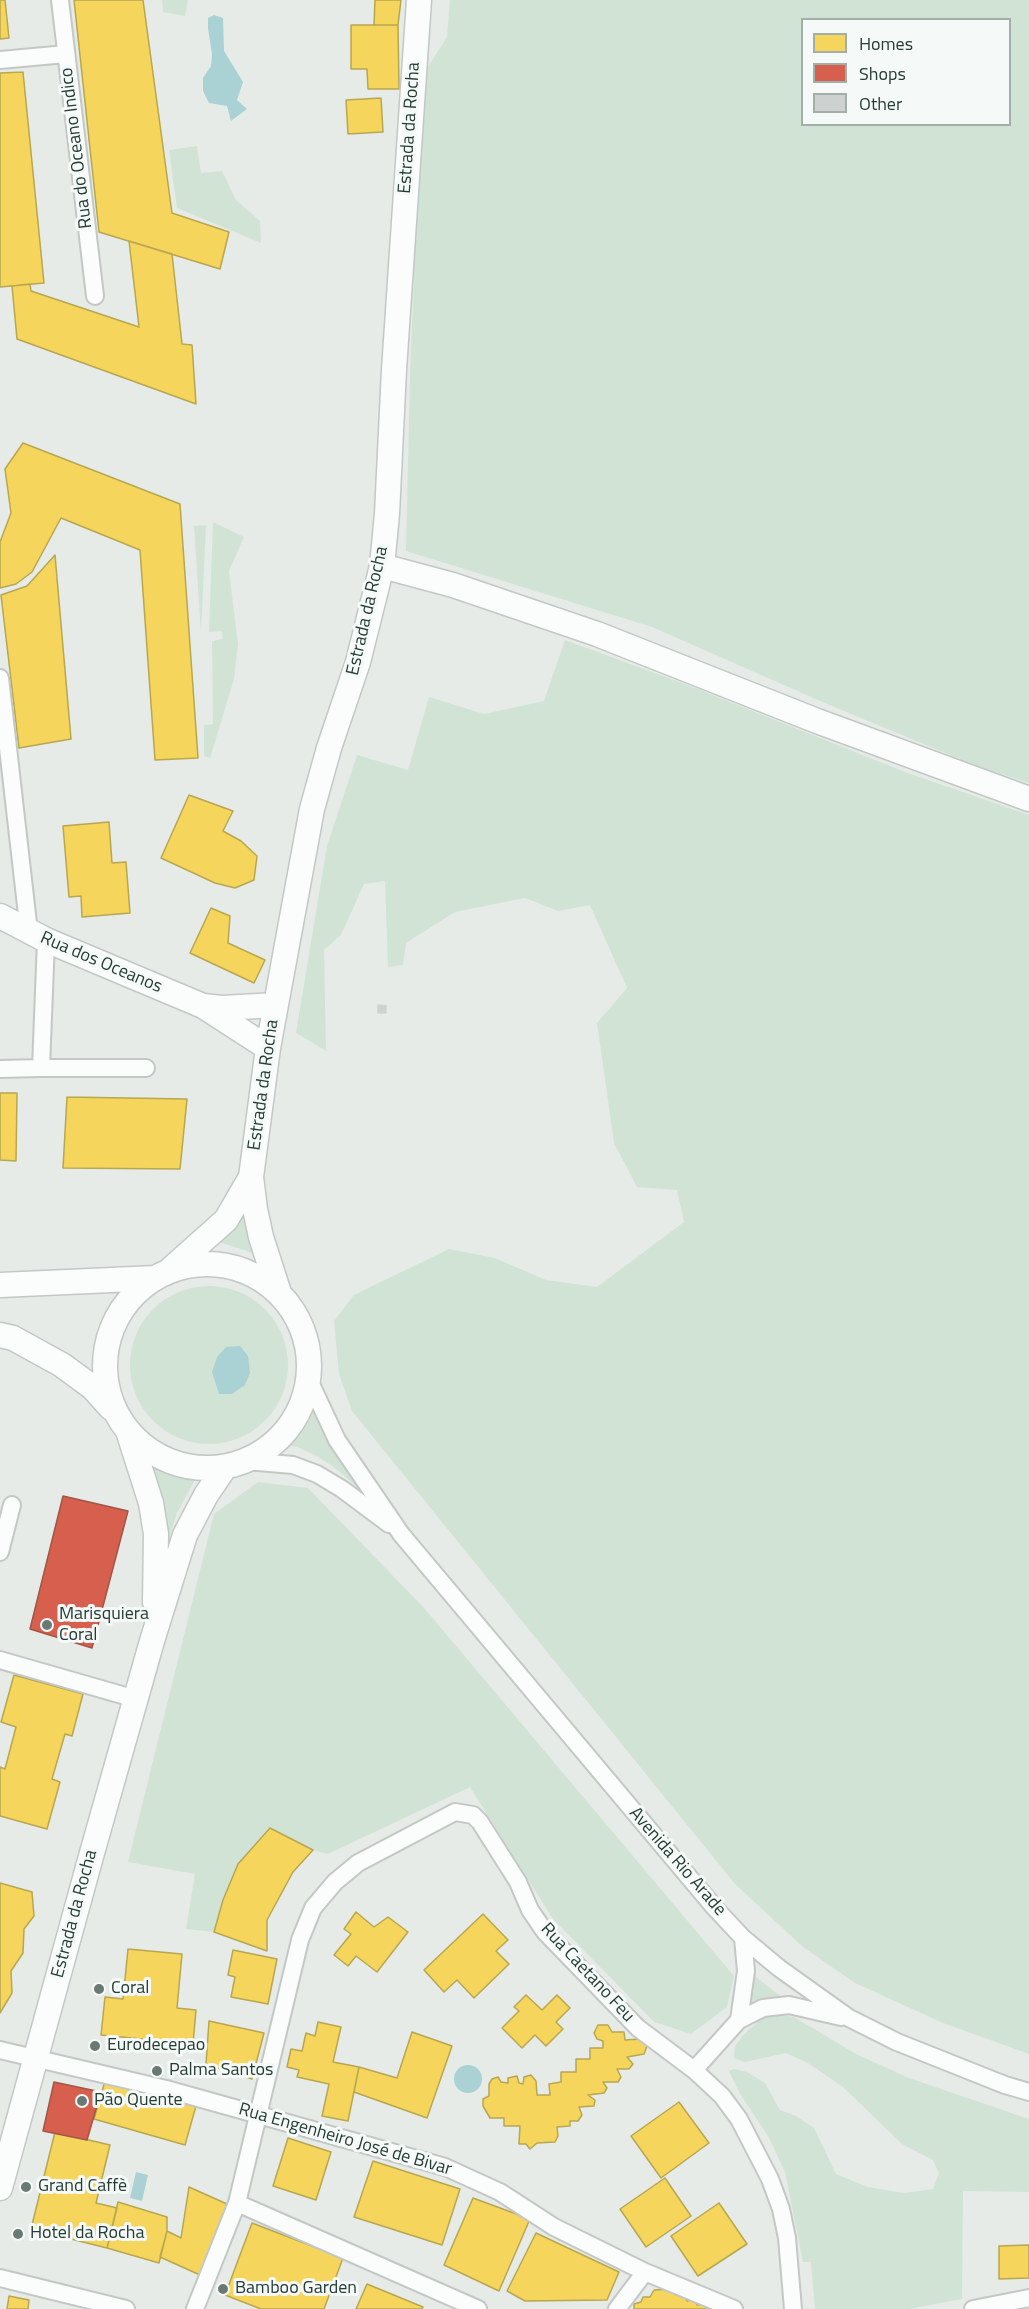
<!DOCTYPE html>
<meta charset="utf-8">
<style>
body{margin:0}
#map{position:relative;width:1029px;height:2309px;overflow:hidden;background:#e6ebe8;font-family:"Titillium Web",sans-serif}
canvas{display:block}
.legend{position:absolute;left:801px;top:18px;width:210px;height:108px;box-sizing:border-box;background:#f5f9f7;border:2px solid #a2aea9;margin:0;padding:8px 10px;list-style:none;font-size:18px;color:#253d35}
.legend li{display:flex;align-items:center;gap:12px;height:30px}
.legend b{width:30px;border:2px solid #a2aea9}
</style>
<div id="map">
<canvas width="1029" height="2309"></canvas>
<ul class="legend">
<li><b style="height:16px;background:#f6d55c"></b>Homes</li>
<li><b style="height:16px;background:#d6604d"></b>Shops</li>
<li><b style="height:16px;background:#cdd2d0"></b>Other</li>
</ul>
</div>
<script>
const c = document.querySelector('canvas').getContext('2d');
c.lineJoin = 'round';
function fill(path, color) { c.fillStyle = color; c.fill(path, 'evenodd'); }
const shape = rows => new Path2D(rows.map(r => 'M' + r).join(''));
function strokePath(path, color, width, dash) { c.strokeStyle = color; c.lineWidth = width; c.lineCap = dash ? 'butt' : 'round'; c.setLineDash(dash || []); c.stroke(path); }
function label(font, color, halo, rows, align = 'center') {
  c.font = font + ' "Titillium Web",sans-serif'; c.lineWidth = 6; c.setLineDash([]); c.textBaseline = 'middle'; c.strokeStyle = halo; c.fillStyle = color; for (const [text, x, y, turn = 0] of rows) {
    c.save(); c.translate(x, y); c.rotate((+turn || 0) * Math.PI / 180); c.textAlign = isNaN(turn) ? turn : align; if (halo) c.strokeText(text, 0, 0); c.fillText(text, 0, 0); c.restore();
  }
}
const green = shape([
 [162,0,188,0,185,16,163,12],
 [450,0,1029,0,1029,783,977,766,827,704,652,627,406,551,410,375,418,170,428,67,447,37],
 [802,20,1010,20,1010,124,802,124],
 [197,146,201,173,222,171,236,200,260,221,261,243,177,208,169,150],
 [213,522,244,537,229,571,238,644,234,679,210,758,204,756,204,725,213,724,212,641,223,639,222,631,209,632],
 [206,525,201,632,194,526],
 [565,640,690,686,905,772,1029,815,1029,2054,943,2023,855,1983,803,1947,735,1884,352,1411,339,1374,334,1321,354,1295,449,1249,495,1258,546,1280,597,1287,684,1222,677,1190,637,1187,614,1143,597,1023,627,988,590,905,558,911,525,898,455,912,406,943,403,965,388,967,385,881,364,884,341,935,324,950,326,1051,296,1033,327,846,357,755,408,770,429,697,484,714,544,701],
 [246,1196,256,1254,213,1240],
 '130 1365a79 79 0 1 1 158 0a79 79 0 1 1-158 0Z',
 [310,1405,323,1434,335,1453,361,1482,356,1486,331,1465,317,1456,297,1447,281,1444,293,1432],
 [149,1463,174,1471,198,1474,177,1513,166,1548],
 [258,1482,308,1488,425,1609,734,1976,727,2007,691,2034,654,2022,553,1919,470,1787,328,1854,313,1850,269,1828,238,1864,223,1900,214,1932,186,1929,195,1874,128,1862,214,1514],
 [752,1974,783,1998,747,2010,752,1991],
 [778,2014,794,2017,856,2054,909,2078,1029,2119,1029,2192,963,2191,962,2299,909,2309,815,2309,811,2262,803,2262,785,2172,768,2136,740,2094,729,2071,734,2069,747,2072,765,2083,780,2110,796,2116,814,2128,836,2174,868,2187,904,2193,933,2189,939,2173,933,2160,902,2144,843,2087,808,2063,786,2053,745,2062,734,2058,735,2046,745,2033,761,2019]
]);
const water = shape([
 [214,15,223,18,224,51,243,82,237,100,247,109,231,121,227,106,209,103,203,91,203,78,211,66,212,54,208,29,208,18],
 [240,1346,248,1356,250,1373,245,1385,232,1394,219,1394,212,1372,217,1357,226,1347],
 '454 2079a14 14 0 1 1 28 0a14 14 0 1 1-28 0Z',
 [136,2172,148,2175,142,2201,130,2198]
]);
const homes = shape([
 [0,0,5,0,9,38,0,39,0,0],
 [74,0,143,0,172,213,229,232,220,269,99,232,74,0],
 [375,0,401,0,398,25,374,25,375,0],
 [351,25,398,25,399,89,368,89,367,69,351,69,351,25],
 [23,72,44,283,0,287,0,73,23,72],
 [381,98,383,132,348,134,346,100,381,98],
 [129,241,172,254,182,344,192,345,196,404,17,339,12,286,30,284,31,291,139,327,129,241],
 [23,443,180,504,198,758,155,760,140,550,61,518,32,572,16,584,0,588,0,542,11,513,5,469,23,443],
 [55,555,71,739,19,748,1,595,27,586,55,555],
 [189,795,233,811,223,831,241,841,257,856,254,880,235,888,215,883,161,858,189,795],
 [109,822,112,863,126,862,130,913,82,917,81,896,69,897,63,826,109,822],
 [211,908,230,916,228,943,265,960,254,983,190,953,211,908],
 [0,1093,17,1093,16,1161,0,1160,0,1093],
 [67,1097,187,1099,180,1169,63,1168,67,1097],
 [14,1675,83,1694,72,1736,65,1734,52,1779,60,1782,47,1829,0,1816,0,1767,5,1769,16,1727,1,1722,14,1675],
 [270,1828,313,1850,293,1872,267,1920,267,1951,214,1932,223,1900,238,1864,270,1828],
 [0,1883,32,1892,34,1916,24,1929,23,1953,11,1971,12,1993,0,2013,0,1883],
 [356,1912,374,1927,388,1917,408,1932,377,1972,356,1956,348,1966,334,1955,351,1934,344,1929,356,1912],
 [483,1914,508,1940,496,1951,509,1964,474,1998,457,1980,444,1992,424,1970,483,1914],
 [128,1949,182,1954,177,2008,196,2010,193,2044,101,2035,105,1997,123,1999,128,1949],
 [233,1950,277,1959,268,2004,231,1997,235,1977,228,1975,233,1950],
 [526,1995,542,2010,557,1995,570,2008,556,2022,563,2029,546,2046,535,2035,522,2048,502,2028,519,2011,514,2007,526,1995],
 [209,2021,264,2033,252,2079,206,2064,209,2021],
 [318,2022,341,2027,333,2062,359,2067,348,2121,322,2116,329,2084,297,2077,299,2070,287,2067,291,2049,302,2051,306,2033,315,2036,318,2022],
 [598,2025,608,2025,612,2032,624,2032,625,2040,641,2039,647,2046,644,2054,627,2057,633,2064,629,2069,617,2069,621,2077,618,2082,603,2082,607,2088,604,2093,588,2095,595,2100,594,2106,579,2107,582,2115,578,2121,570,2121,570,2126,557,2127,558,2136,555,2142,537,2143,530,2149,526,2144,519,2144,520,2126,504,2126,504,2118,490,2118,483,2106,483,2099,489,2096,489,2084,492,2079,498,2077,501,2082,508,2083,508,2078,517,2076,519,2083,523,2084,524,2077,531,2075,536,2081,537,2095,550,2095,549,2084,561,2082,561,2072,576,2072,576,2059,590,2059,590,2048,603,2048,603,2041,597,2039,594,2033,598,2025],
 [412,2032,452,2046,427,2118,354,2092,359,2067,397,2078,412,2032],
 [105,2081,196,2106,185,2145,94,2119,105,2081],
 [679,2102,709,2143,661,2178,631,2136,679,2102],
 [55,2132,110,2145,96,2203,117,2208,107,2248,31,2229,55,2132],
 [288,2138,331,2152,316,2200,273,2186,288,2138],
 [373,2161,460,2189,442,2245,354,2217,373,2161],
 [665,2178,691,2216,646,2247,620,2209,665,2178],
 [189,2187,227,2204,200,2275,160,2257,167,2231,181,2238,189,2187],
 [473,2198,530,2219,499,2291,444,2265,473,2198],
 [118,2202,167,2217,167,2231,159,2263,107,2248,118,2202],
 [719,2203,747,2244,698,2276,671,2236,719,2203],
 [252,2223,343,2258,324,2309,261,2309,225,2295,252,2223],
 [536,2233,619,2272,607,2300,525,2301,507,2291,536,2233],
 [1029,2245,1029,2278,999,2279,999,2246,1029,2245],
 [367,2284,423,2307,422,2309,356,2309,367,2284],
 [671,2289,676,2295,683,2294,687,2301,694,2299,697,2305,706,2304,709,2309,634,2309,634,2304,641,2302,643,2297,650,2297,654,2290,671,2289],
 [9,2296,29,2300,28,2309,7,2309,9,2296]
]);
const shops = shape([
 [63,1496,128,1511,92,1648,30,1629,63,1496],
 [54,2082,101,2092,87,2140,43,2131,54,2082]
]);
const building = shape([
 [378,1005,386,1006,386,1013,378,1013,378,1005]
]);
const street = shape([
 [60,0,95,296],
 [0,60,66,54],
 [0,678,29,932],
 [46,940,41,1068,146,1068],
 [0,1069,41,1068],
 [309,1380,337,1440,401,1534,714,1907,743,1938,779,1968,849,2018,897,2042,1005,2085,1029,2092],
 [246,1461,293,1465,317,1474,342,1489,389,1524],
 [0,1552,12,1505],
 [0,1660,136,1699],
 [739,2020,746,1971,743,1938],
 [0,2050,166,2089,445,2167,500,2192,554,2227,645,2272,734,2309],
 [694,2070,739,2020,763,2008,789,2005,841,2017],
 [237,2203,478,2309],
 [0,2278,126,2309],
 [195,2309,237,2203,300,1940,313,1908,335,1882,358,1863,455,1812,473,1815,480,1822,518,1882,530,1910,545,1932,638,2028,694,2070,722,2096,739,2119,770,2179,781,2209,787,2238,793,2309],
 [617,2309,645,2272],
 [973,2309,1029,2298]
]);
const secondary = shape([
 [382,566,453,585,597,634,817,721,1029,799],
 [0,916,46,940,203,1006,268,1048],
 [203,1006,222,1008,276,1005],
 '105 1366a102 102 0 1 1 204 0a102 102 0 1 1-204 0Z',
 [171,1269,226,1220,251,1177],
 [0,1285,156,1278],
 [279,1293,261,1237,255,1209,251,1177,268,1048,312,809,329,748,358,662,382,566,387,514,394,370,419,0],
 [0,1335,13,1338,62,1365,92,1387,111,1408],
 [129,1434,151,1503,156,1534,155,1602],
 [0,2188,90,1860,152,1641,185,1535,206,1495,225,1467]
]);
const markers = [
 [47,1625,6,"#697a74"],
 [99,1989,6,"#697a74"],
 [95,2046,6,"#697a74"],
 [157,2071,6,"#697a74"],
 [82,2101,6,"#697a74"],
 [26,2187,6,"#697a74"],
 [18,2234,6,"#697a74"],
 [223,2289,6,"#697a74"]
];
const streetNames = [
 ["Estrada da Rocha",410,128,-86],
 ["Rua do Oceano Indico",77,148,-97],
 ["Estrada da Rocha",368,611,-77],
 ["Rua dos Oceanos",101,963,23],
 ["Estrada da Rocha",264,1085,-82],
 ["Avenida Rio Arade",677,1862,49],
 ["Estrada da Rocha",75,1914,-75],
 ["Rua Caetano Feu",587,1973,47],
 ["Rua Engenheiro José de Bivar",345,2140,16]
];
const poiNames = [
 ["Marisquiera",59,1615],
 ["Coral",59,1636],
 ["Coral",111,1989],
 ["Eurodecepao",107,2046],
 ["Palma Santos",169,2071],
 ["Pão Quente",94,2101],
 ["Grand Caffè",38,2187],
 ["Hotel da Rocha",30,2234],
 ["Bamboo Garden",235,2289]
];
fill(green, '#d1e3d5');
fill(water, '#aad2d5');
fill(homes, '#f6d55c');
strokePath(homes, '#b7a750', 1.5);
fill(shops, '#d6604d');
strokePath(shops, '#a15646', 1.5);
fill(building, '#cdd2d0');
strokePath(building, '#cfd4d1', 1.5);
strokePath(street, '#c3c8c5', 20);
strokePath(secondary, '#c2c8c5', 27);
strokePath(street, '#fbfcfc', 16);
strokePath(secondary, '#fbfcfc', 24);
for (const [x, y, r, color] of markers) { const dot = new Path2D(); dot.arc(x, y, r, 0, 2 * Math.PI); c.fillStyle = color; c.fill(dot); strokePath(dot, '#f5f9f7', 2); }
label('18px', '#253d35', '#f5f9f7', streetNames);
label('18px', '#253d35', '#f5f9f7', poiNames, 'left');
</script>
